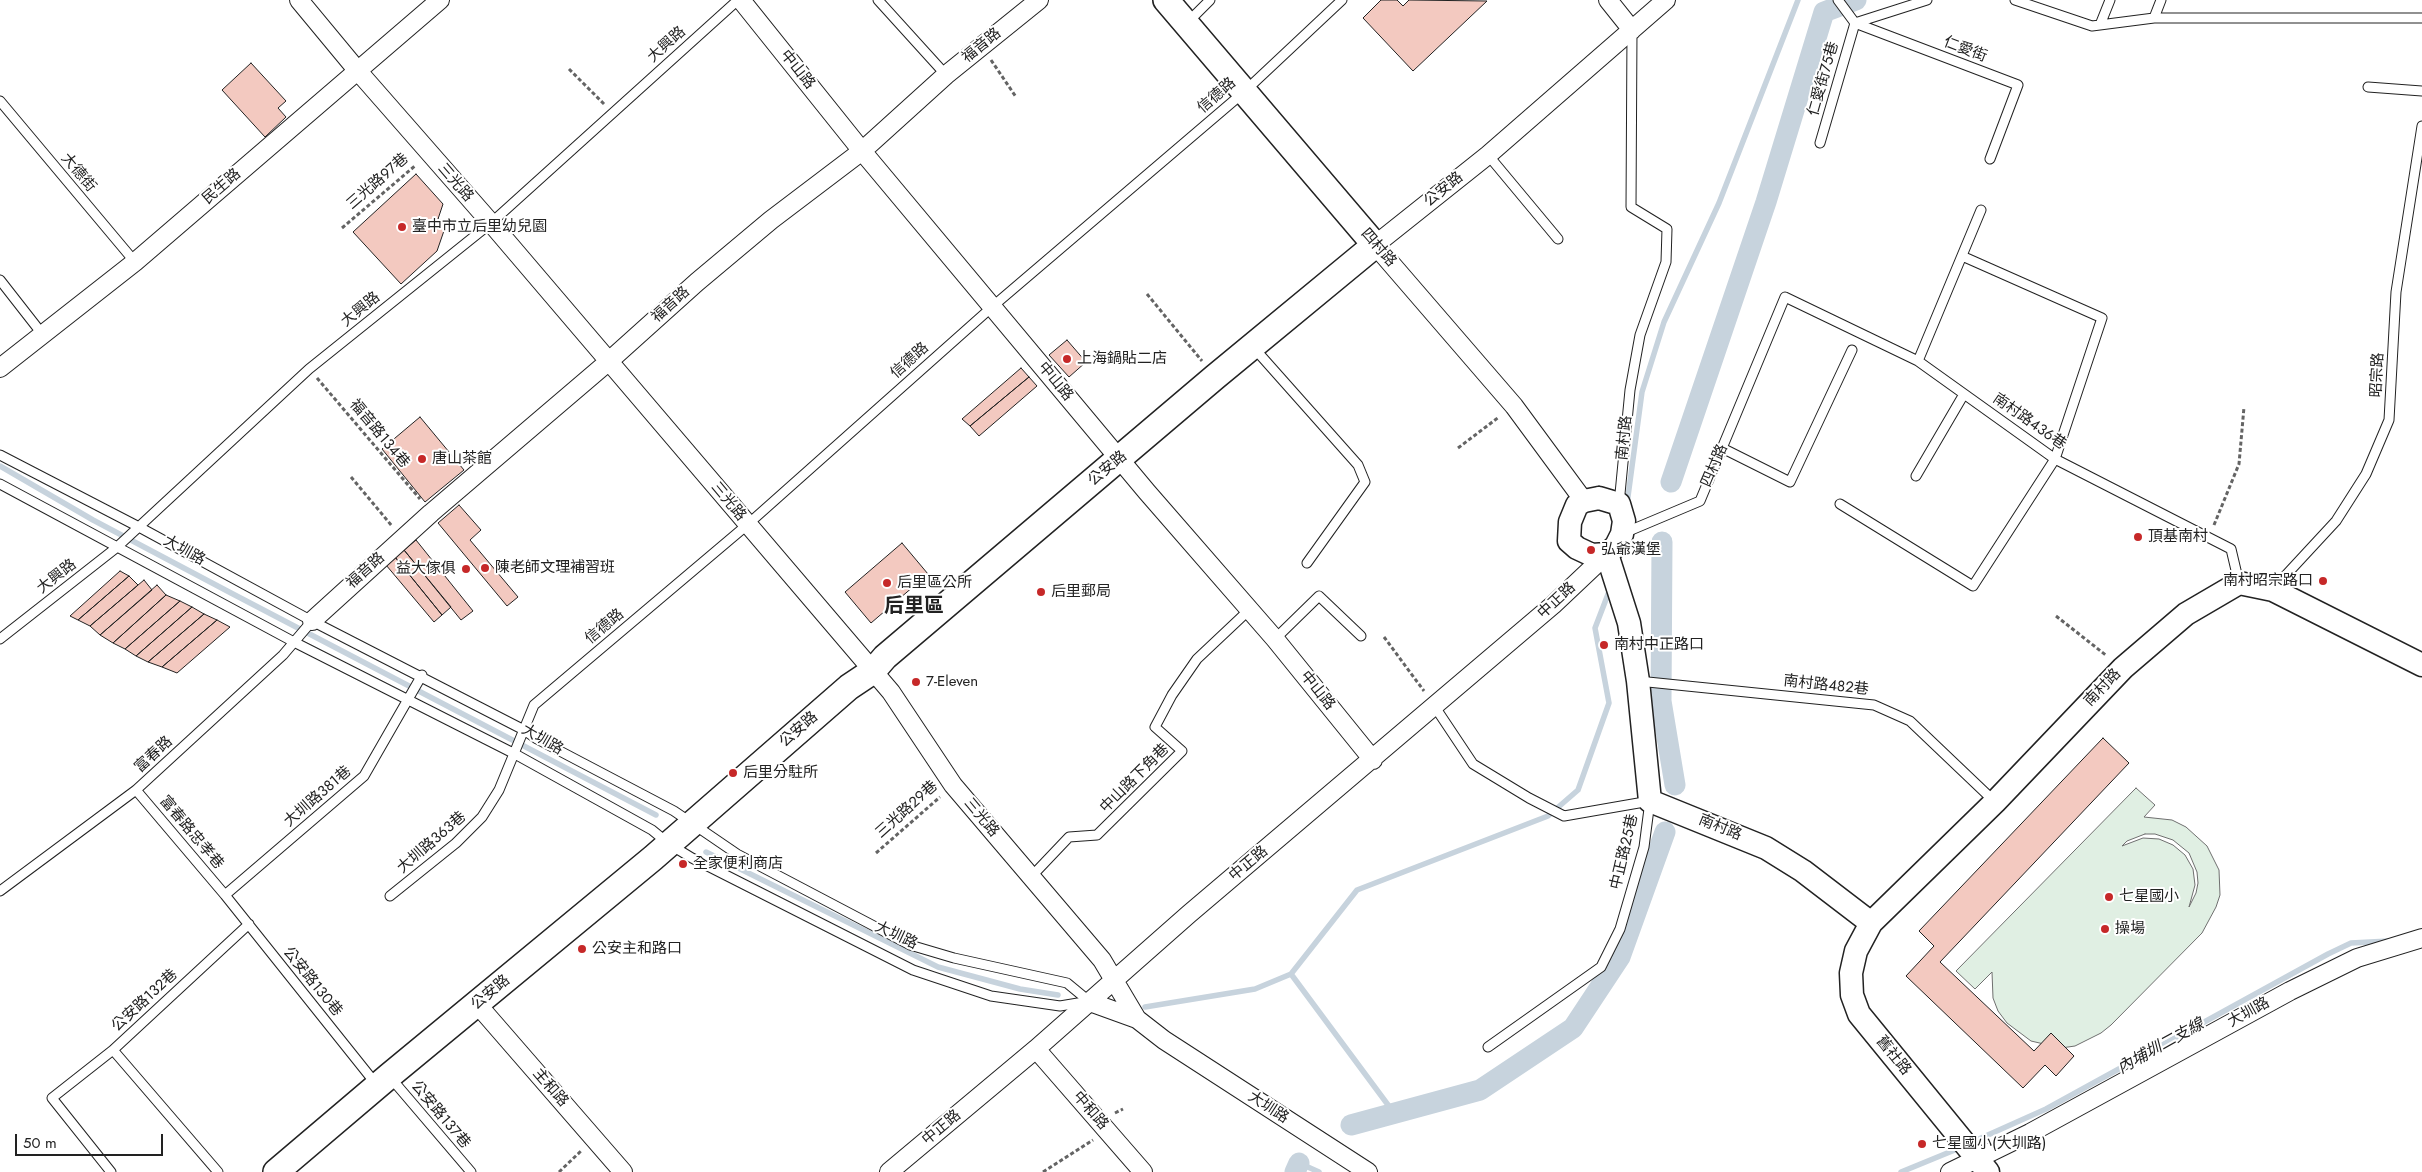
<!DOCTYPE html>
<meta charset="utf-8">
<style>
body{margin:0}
#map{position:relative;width:2422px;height:1172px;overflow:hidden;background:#fff;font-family:Jost,sans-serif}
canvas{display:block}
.scale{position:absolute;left:15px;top:1134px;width:148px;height:22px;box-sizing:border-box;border:2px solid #222;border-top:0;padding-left:6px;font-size:15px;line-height:18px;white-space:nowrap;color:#222;-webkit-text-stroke:4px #fff;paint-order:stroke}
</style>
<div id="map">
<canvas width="2422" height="1172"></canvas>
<div class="scale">50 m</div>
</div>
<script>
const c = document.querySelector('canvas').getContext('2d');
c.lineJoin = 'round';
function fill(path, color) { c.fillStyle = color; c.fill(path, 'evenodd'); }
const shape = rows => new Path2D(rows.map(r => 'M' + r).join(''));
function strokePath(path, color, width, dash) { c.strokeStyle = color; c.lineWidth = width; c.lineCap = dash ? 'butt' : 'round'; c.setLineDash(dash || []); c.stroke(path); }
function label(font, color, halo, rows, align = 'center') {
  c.font = font + ' Jost,"Noto Sans TC",sans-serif'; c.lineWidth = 4; c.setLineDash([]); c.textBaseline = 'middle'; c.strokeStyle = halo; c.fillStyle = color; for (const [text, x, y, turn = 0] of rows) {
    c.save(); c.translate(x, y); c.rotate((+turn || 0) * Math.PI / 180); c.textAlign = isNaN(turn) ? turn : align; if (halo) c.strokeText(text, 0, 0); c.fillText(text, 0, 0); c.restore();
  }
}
const green = shape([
 [2136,788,2155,805,2144,817,2172,820,2186,827,2207,846,2219,870,2220,895,2216,907,2202,933,2111,1025,2101,1033,2075,1046,2061,1048,2031,1041,2007,1023,1998,1011,1993,998,1992,972,1975,989,1956,971,2136,788],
 [2145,834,2155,834,2173,840,2189,853,2197,872,2198,883,2196,893,2189,907,2195,885,2193,869,2185,855,2173,845,2159,839,2143,838,2122,846,2127,841,2145,834]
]);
const stream = shape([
 [0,466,93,520,231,593,656,815],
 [1627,504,1642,392,1664,322,1719,203,1798,0],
 [706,852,938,967,1020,989,1058,995],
 [1291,974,1394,1113],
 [1145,1007,1255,989,1291,974,1357,890,1548,816,1578,790,1609,703,1595,628,1610,589],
 [1970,1143,2046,1109,2328,954,2351,943,2389,941],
 [1299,1163,1319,1172],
 [1901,1172,1962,1147]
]);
const canal = shape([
 [1671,482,1766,202,1824,12,1856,0],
 [1662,542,1661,701,1675,785],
 [1351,1125,1480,1090,1573,1028,1620,957,1665,832],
 [1295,1172,1299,1163]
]);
const building = shape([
 [1381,0,1397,0,1403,6,1409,0,1487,1,1413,71,1363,18,1381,0],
 [251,63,286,101,278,108,286,117,265,137,222,90,251,63],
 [416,174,443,204,438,219,447,222,437,251,401,284,353,232,416,174],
 [1067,340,1086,362,1069,377,1049,355,1067,340],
 [1021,368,1029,377,970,426,962,419,1021,368],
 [1029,377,1037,386,979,436,970,426,1029,377],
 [420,417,464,470,425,502,382,449,420,417],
 [459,505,481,530,470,540,518,597,507,606,438,523,459,505],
 [416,540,473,611,461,620,404,550,416,540],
 [902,543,928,574,871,623,845,592,902,543],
 [404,550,451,607,442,615,395,557,404,550],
 [395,557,442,615,434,622,386,565,395,557],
 [120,571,129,576,78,620,70,616,120,571],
 [129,576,138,585,90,626,78,620,129,576],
 [144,580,152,590,100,635,90,626,144,580],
 [157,585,166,595,113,643,100,635,157,585],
 [166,595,180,601,125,649,113,643,166,595],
 [180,601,192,607,136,656,125,649,180,601],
 [192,607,204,614,148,662,136,656,192,607],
 [204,614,217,620,162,667,148,662,204,614],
 [217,620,230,627,177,673,162,667,217,620],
 [2103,738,2129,763,1940,962,2034,1051,2051,1033,2074,1056,2056,1076,2045,1065,2023,1088,1906,976,1934,946,1919,931,2103,738]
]);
const path = shape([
 [991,60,1016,97],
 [569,69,604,104],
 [342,228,416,165],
 [1147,294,1202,361],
 [317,378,420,499],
 [1458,448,1499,417],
 [351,477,392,526],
 [2214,525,2239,464,2244,407],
 [2056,616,2107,656],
 [1384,637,1424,691],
 [876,853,940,797],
 [1115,1113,1123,1109],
 [559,1172,581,1151],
 [1043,1172,1093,1140]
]);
const service = shape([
 [878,0,946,75],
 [1838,0,1855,23,2018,85,1990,159],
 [2015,0,2092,26,2154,18,2422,18],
 [2154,18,2161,0],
 [1188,22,1210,0],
 [2100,25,2110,0],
 [2368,87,2422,91],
 [0,101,135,262],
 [1820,143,1855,23,1927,0],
 [1488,155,1558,239],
 [0,280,43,335],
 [1254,348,1358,465,1365,482,1307,563],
 [1918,361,1981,210],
 [1722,448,1790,482,1852,350],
 [0,455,139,527,312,621,524,730,537,739,674,811,737,854,910,945,954,958,1067,983,1090,1002],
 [1916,476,1964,394],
 [0,484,294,642,515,754,652,830,669,844,692,858,913,970,991,996,1060,1006,1084,1002],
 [1619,504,1630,390,1640,335,1666,262,1667,229,1631,207,1632,31],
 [1840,504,1973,586,2055,459,2102,318,1962,256],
 [1624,533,1700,501,1785,297,1918,361,2055,459,2231,549,2239,583],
 [2273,589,2336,521,2366,474,2389,420,2396,292,2422,126],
 [0,639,116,548,309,369,491,223,738,0],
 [1275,639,1319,596,1361,636],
 [1638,681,1874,705,1910,721,1995,802],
 [1435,707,1473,764,1529,798,1564,816,1650,801,1644,847,1620,929,1601,967,1488,1047],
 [136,790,225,895,376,1084],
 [1031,877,1069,837,1097,835,1182,751,1155,727,1172,695,1197,659,1249,610],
 [0,891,136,790,283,655,312,621],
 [225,895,364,776,422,675],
 [390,896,456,843,482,817,499,790,534,705,747,525,992,307,1244,92,1342,0],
 [390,1077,471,1172],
 [111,1172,52,1098,113,1050],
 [218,1172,113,1050,249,924]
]);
const minor = shape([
 [299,0,357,70,491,223,891,692,953,785,1102,960,1137,1019],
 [741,0,862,151,1147,492,1275,639,1373,760],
 [1608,0,1632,30],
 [0,368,135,262,440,0],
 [1584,501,1514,406,1375,245,1488,155,1666,0],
 [312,621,431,513,608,362,697,282,771,220,862,151,946,75,1039,0],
 [1090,1002,1137,1019,1164,1040,1368,1172],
 [477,1004,623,1172],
 [1036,1049,1143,1172],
 [889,1172,1036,1049,1189,914,1553,605,1607,554],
 [1950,1172,2030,1133,2290,991,2357,958,2422,938]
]);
const tertiary = shape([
 [1599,498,1619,504,1624,521,1622,534,1616,546,1607,554,1592,555,1577,548,1569,541,1570,522,1577,505,1584,501,1599,498],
 [1607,554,1629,623,1638,681,1650,801,1766,848,1803,871,1871,923,1995,802,2123,668,2186,614,2239,583,2273,590,2422,665],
 [1871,923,1856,951,1851,973,1852,995,1859,1014,1988,1172]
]);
const secondary = shape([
 [276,1172,389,1076,653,858,849,687,873,671,885,657,1215,377,1375,245,1166,0]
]);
const markers = [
 [402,227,5,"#c62828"],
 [1067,359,5,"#c62828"],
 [422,459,5,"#c62828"],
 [2138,537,5,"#c62828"],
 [1591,550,5,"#c62828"],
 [485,568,5,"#c62828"],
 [466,569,5,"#c62828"],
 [2323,581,5,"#c62828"],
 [887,583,5,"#c62828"],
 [1041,592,5,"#c62828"],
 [1604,645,5,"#c62828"],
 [916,682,5,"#c62828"],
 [733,773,5,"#c62828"],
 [683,864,5,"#c62828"],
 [2109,897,5,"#c62828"],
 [2105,929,5,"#c62828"],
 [582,949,5,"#c62828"],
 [1922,1144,5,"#c62828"]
];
const streetNames = [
 ["大興路",667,45,-42],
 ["福音路",982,46,-39],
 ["仁愛街",1965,50,21],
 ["中山路",797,70,51],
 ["仁愛街75巷",1824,79,-74],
 ["信德路",1217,96,-41],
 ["大德街",78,173,50],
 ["三光路97巷",378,182,-41],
 ["三光路",455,183,49],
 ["民生路",222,187,-41],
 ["公安路",1444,190,-39],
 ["四村路",1378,248,49],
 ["福音路",671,305,-42],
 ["大興路",361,310,-39],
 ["信德路",910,361,-42],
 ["昭宗路",2378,375,-87],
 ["中山路",1055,382,50],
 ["南村路436巷",2029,422,35],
 ["福音路134巷",379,434,50],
 ["南村路",1625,438,-84],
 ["四村路",1715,466,-67],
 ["公安路",1108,469,-40],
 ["三光路",728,502,50],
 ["大圳路",184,551,29],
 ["福音路",366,571,-42],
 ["大興路",57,577,-38],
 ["中正路",1557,601,-43],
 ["信德路",605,627,-40],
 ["南村路482巷",1826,686,6],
 ["南村路",2103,688,-46],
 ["中山路",1317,691,51],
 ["公安路",799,730,-41],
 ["大圳路",542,740,30],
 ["富春路",154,755,-43],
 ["中山路下角巷",1135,779,-45],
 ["大圳路381巷",318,797,-41],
 ["三光路29巷",907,810,-42],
 ["三光路",981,818,50],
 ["南村路",1720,828,22],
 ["富春路忠孝巷",191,833,50],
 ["大圳路363巷",432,843,-41],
 ["中正路25巷",1625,852,-77],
 ["中正路",1249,864,-40],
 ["大圳路",896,936,25],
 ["公安路130巷",312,982,51],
 ["公安路",491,993,-40],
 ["公安路132巷",145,1001,-43],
 ["大圳路",2249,1013,-29],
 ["舊社路",1893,1056,51],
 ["主和路",550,1088,49],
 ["大圳路",1268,1108,33],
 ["中和路",1090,1111,49],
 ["公安路137巷",440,1115,50],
 ["中正路",942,1128,-40]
];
const poiNames = [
 ["臺中市立后里幼兒園",412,227],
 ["上海鍋貼二店",1077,359],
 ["唐山茶館",432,459],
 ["頂基南村",2148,537],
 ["弘爺漢堡",1601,550],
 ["陳老師文理補習班",495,568],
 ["益大傢俱",456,569,"right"],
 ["南村昭宗路口",2313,581,"right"],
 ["后里區公所",897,583],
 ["后里郵局",1051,592],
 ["南村中正路口",1614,645],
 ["7-Eleven",926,682],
 ["后里分駐所",743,773],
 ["全家便利商店",693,864],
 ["七星國小",2119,897],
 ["操場",2115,929],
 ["公安主和路口",592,949],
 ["七星國小(大圳路)",1932,1144]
];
const waterNames = [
 ["內埔圳二支線",2161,1047,-29]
];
const districtNames = [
 ["后里區",914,607]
];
fill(green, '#e0efe3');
strokePath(green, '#6f6f6f', 1);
strokePath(stream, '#c7d3dd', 5.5);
strokePath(canal, '#c7d3dd', 21);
fill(building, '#f3c9c0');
strokePath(building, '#222', 1);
strokePath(service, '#222', 11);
strokePath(minor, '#222', 20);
strokePath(tertiary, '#222', 25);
strokePath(secondary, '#222', 28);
strokePath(path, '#646464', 3, [4, 2.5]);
strokePath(service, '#fff', 9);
strokePath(minor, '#fff', 18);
strokePath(tertiary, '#fff', 22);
strokePath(secondary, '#fff', 25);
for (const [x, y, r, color] of markers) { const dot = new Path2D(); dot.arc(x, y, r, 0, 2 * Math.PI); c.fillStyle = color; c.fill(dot); strokePath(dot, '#fff', 2); }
label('15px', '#222', '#fff', streetNames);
label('15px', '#222', '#fff', poiNames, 'left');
label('italic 16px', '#222', '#fff', waterNames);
label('bold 20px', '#222', '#fff', districtNames);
</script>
